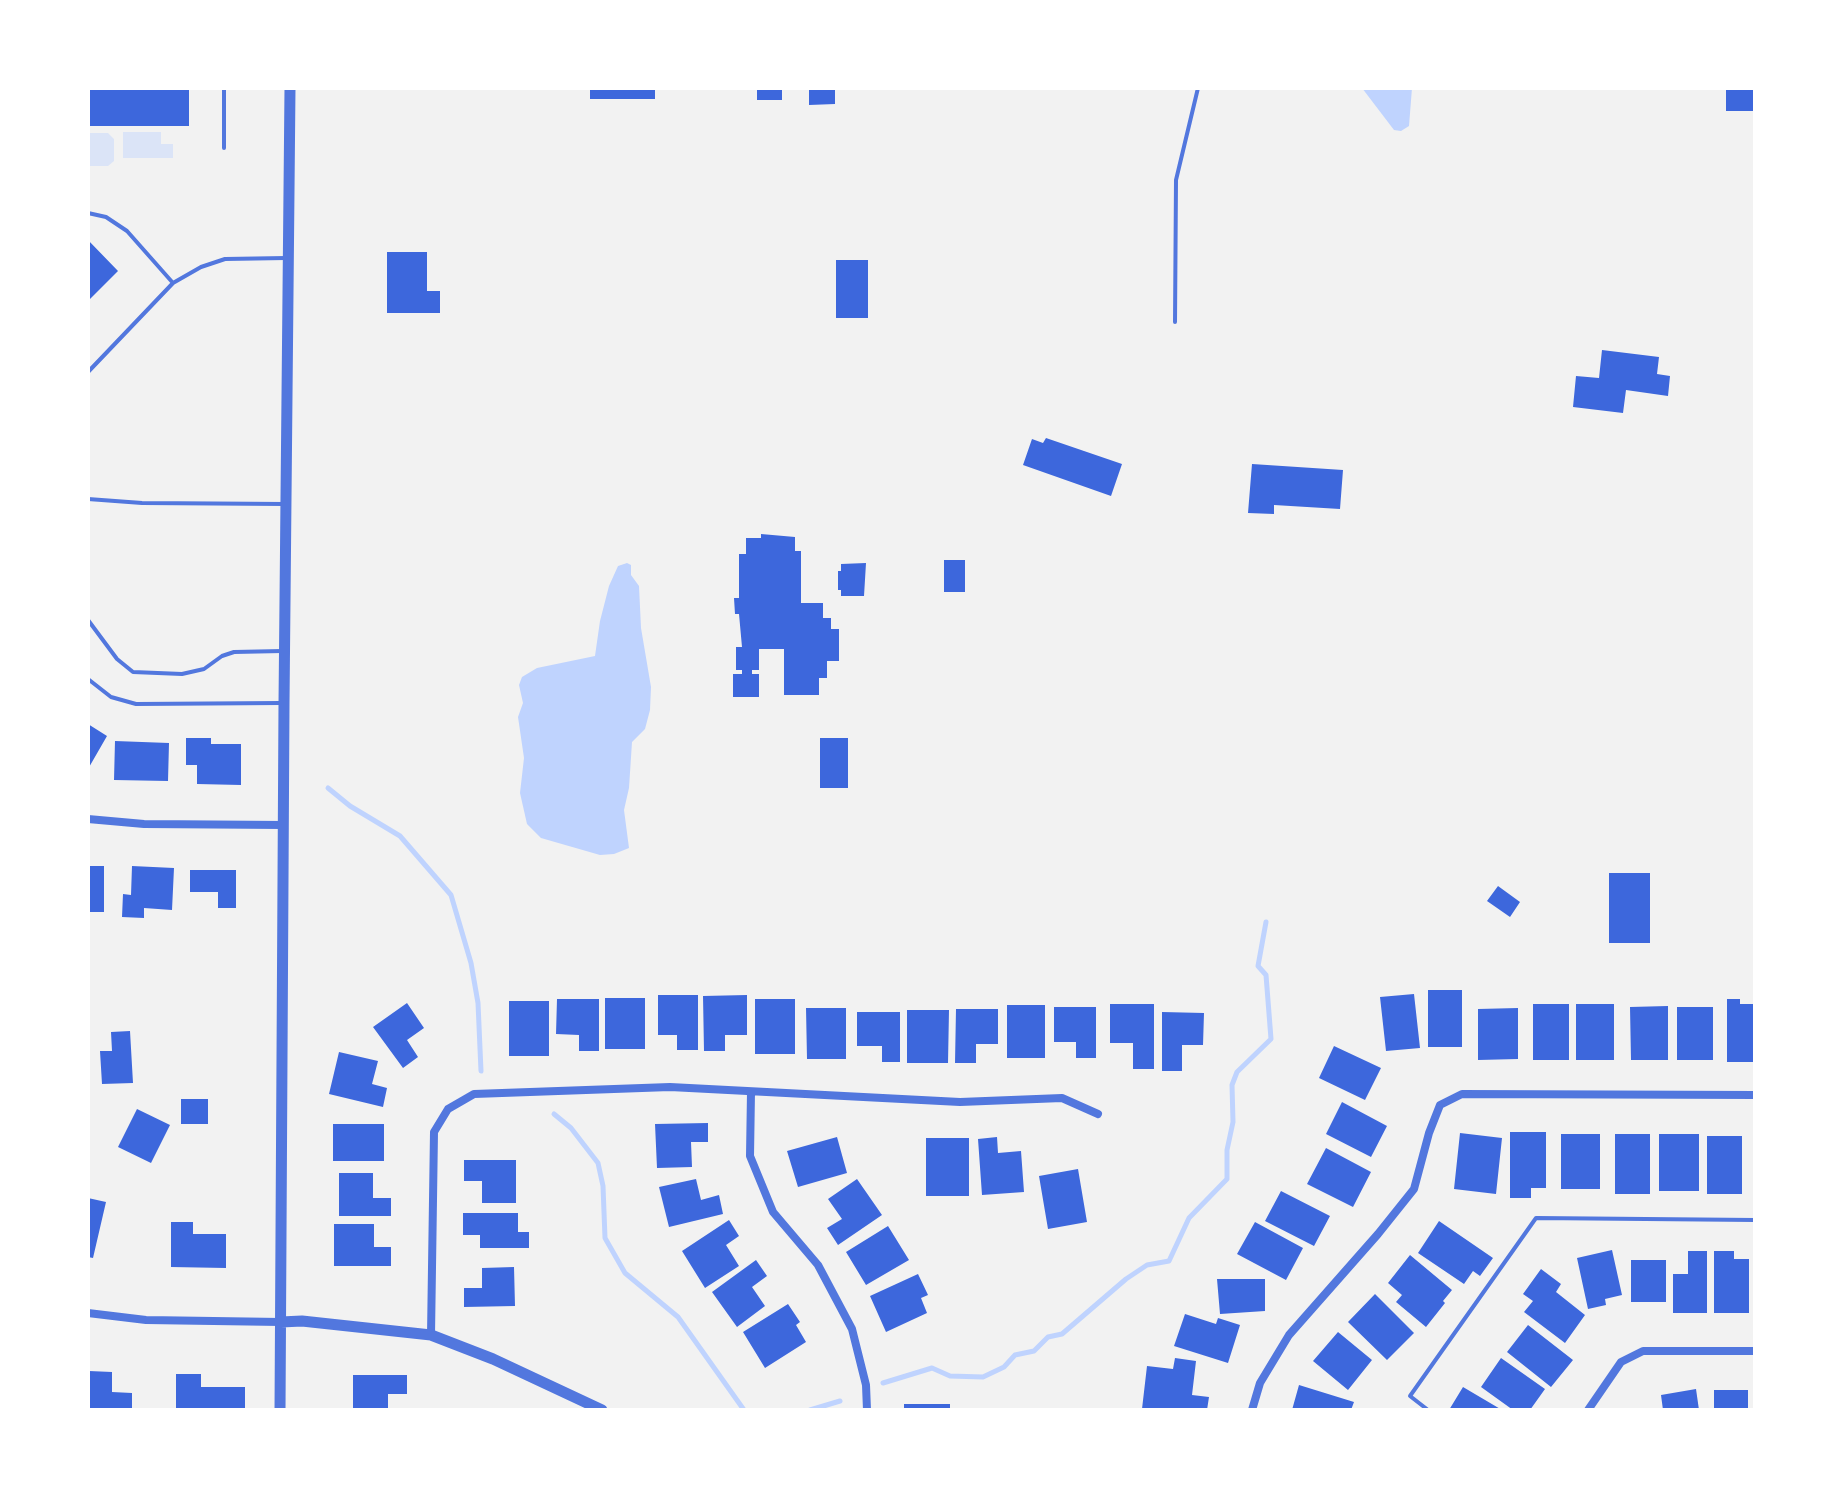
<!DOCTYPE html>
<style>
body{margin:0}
#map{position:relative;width:1843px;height:1498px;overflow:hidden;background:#f2f2f2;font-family:"Asap Condensed",sans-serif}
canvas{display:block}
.frame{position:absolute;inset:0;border:90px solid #fff;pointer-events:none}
</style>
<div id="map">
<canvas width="1843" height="1498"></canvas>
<div class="frame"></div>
</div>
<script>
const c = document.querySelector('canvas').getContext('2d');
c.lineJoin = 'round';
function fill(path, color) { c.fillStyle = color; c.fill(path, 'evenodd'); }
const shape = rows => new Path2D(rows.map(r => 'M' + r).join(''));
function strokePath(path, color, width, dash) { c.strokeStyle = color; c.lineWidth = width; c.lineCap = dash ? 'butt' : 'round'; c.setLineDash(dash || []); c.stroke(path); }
const green = shape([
 [123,132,161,132,161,144,173,144,173,158,123,158],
 [88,133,108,133,114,139,114,161,108,166,88,166]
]);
const water = shape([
 [1362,88,1412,88,1409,126,1401,131,1394,130],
 [627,563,631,565,631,575,639,586,641,628,651,687,650,710,645,729,632,742,629,788,624,810,629,848,614,854,600,855,541,838,527,824,520,793,524,758,518,717,523,703,519,685,522,677,537,668,595,656,600,621,609,586,618,566]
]);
const stream = shape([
 [328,788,350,806,400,836,451,895,471,963,478,1003,481,1071],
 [554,1114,571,1128,598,1163,603,1186,605,1238,625,1273,678,1317,744,1410],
 [883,1383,932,1368,950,1376,983,1377,1004,1367,1015,1355,1034,1351,1048,1337,1062,1334,1126,1279,1147,1265,1169,1261,1189,1218,1227,1179,1227,1150,1233,1122,1232,1085,1237,1072,1271,1039,1266,975,1258,966,1266,922],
 [810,1410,840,1401]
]);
const building = shape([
 [88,88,189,88,189,126,88,126],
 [590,88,655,88,655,99,590,99],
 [757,88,782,88,782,100,757,100],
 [809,88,835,88,835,104,809,105],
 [1726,88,1755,88,1755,111,1726,111],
 [88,240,118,271,88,301],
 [387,252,427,252,427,291,440,291,440,313,387,313],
 [836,260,868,260,868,318,836,318],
 [1602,350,1659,357,1657,374,1670,376,1668,396,1626,390,1623,413,1573,407,1576,376,1599,378],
 [1046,438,1122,464,1111,496,1023,465,1032,439,1043,443],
 [1252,464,1343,470,1340,509,1274,505,1274,514,1248,513],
 [761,534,795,537,795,551,801,551,801,603,823,603,823,618,831,618,831,629,839,629,839,661,827,661,827,678,819,678,819,695,784,695,784,649,759,649,759,670,752,670,752,674,759,674,759,697,733,697,733,674,742,674,742,670,736,670,736,647,742,647,739,614,735,614,734,598,739,598,739,554,746,554,746,538,761,538],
 [944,560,965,560,965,592,944,592],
 [866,563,864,596,841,596,841,590,838,590,838,571,841,571,841,564],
 [88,724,107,736,88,769],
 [186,738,211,738,211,744,241,744,241,785,197,784,197,765,186,765],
 [820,738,848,738,848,788,820,788],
 [115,741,169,743,168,781,114,780],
 [88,866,104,866,104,912,88,912],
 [132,866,174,868,172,910,144,908,144,918,122,917,123,894,131,895],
 [190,870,236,870,236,908,218,908,218,892,190,892],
 [1609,873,1650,873,1650,943,1609,943],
 [1498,886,1520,902,1510,917,1487,901],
 [1428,990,1462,990,1462,1047,1428,1047],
 [1414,994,1420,1048,1386,1051,1380,997],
 [658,995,698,995,698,1050,677,1050,677,1035,658,1035],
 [747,995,747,1035,725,1035,725,1051,704,1051,703,996],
 [605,998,645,998,645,1049,605,1049],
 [557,999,599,999,599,1051,579,1051,579,1035,556,1034],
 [755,999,795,999,795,1054,755,1054],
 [1727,999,1740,999,1740,1004,1755,1004,1755,1062,1727,1062],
 [509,1001,549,1001,549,1056,509,1056],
 [407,1003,424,1028,407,1040,418,1057,403,1068,373,1027],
 [1110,1004,1154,1004,1154,1069,1133,1069,1133,1043,1110,1043],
 [1533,1004,1569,1004,1569,1060,1533,1060],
 [1576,1004,1614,1004,1614,1060,1576,1060],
 [1007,1005,1045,1005,1045,1058,1007,1058],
 [1668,1006,1668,1060,1631,1060,1630,1007],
 [1054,1007,1096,1007,1096,1058,1076,1058,1076,1042,1054,1042],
 [1677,1007,1713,1007,1713,1060,1677,1060],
 [806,1008,846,1008,846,1059,807,1059],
 [1518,1008,1518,1059,1478,1060,1478,1009],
 [956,1009,998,1009,998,1044,976,1044,976,1063,955,1063],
 [907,1010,949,1010,948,1063,907,1063],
 [857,1012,900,1012,900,1062,882,1062,882,1046,857,1046],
 [1162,1012,1204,1013,1203,1045,1182,1045,1182,1071,1162,1071],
 [130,1031,133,1083,102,1084,100,1051,112,1051,111,1032],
 [1334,1046,1381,1068,1365,1100,1319,1078],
 [339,1052,378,1061,372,1084,387,1088,383,1107,329,1094],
 [181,1099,208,1099,208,1124,181,1124],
 [1342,1102,1387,1126,1371,1157,1326,1134],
 [137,1109,170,1125,151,1163,118,1147],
 [708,1123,708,1142,691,1142,692,1167,657,1168,655,1124],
 [333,1124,384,1124,384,1161,333,1161],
 [1510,1132,1546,1132,1546,1188,1531,1188,1531,1198,1510,1198],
 [1460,1133,1502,1138,1496,1194,1454,1189],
 [1561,1134,1600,1134,1600,1189,1561,1189],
 [1615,1134,1650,1134,1650,1194,1615,1194],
 [1659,1134,1699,1134,1699,1191,1659,1191],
 [1707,1136,1742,1136,1742,1194,1707,1194],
 [837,1137,847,1173,798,1187,787,1151],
 [997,1137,998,1153,1021,1151,1024,1192,982,1195,978,1139],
 [926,1138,969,1138,969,1196,926,1196],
 [1326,1148,1371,1172,1353,1207,1307,1184],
 [464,1160,516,1160,516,1203,482,1203,482,1181,464,1181],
 [1078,1169,1087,1222,1048,1229,1039,1176],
 [339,1173,373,1173,373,1198,391,1198,391,1216,339,1216],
 [696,1179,701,1200,719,1195,723,1214,669,1227,659,1187],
 [857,1179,882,1215,838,1245,827,1228,842,1219,828,1199],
 [1281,1191,1330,1216,1314,1246,1265,1221],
 [88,1198,106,1202,93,1258,88,1257],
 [463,1213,518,1213,518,1232,529,1232,529,1248,480,1248,480,1235,463,1235],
 [729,1220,739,1236,726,1245,739,1266,705,1288,682,1251],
 [1439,1221,1493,1258,1480,1276,1473,1271,1464,1284,1418,1253],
 [171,1222,193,1222,193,1234,226,1234,226,1268,171,1267],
 [1255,1222,1303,1248,1286,1280,1237,1254],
 [334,1224,374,1224,374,1247,391,1247,391,1266,334,1266],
 [888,1226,909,1260,866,1285,846,1252],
 [1612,1250,1622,1295,1605,1299,1606,1305,1588,1309,1577,1258],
 [1688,1251,1707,1251,1707,1313,1673,1313,1673,1274,1688,1274],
 [1714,1251,1734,1251,1734,1259,1749,1259,1749,1313,1714,1313],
 [1410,1255,1452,1290,1443,1301,1445,1303,1426,1327,1396,1302,1402,1295,1388,1283],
 [756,1260,767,1276,752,1287,765,1306,737,1327,712,1292],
 [1631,1260,1666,1260,1666,1302,1631,1302],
 [514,1267,515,1306,464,1307,464,1288,482,1288,482,1268],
 [1541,1269,1561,1284,1556,1292,1585,1315,1565,1343,1524,1312,1533,1301,1523,1294],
 [918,1274,928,1295,921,1298,927,1313,886,1332,870,1296],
 [1217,1279,1265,1279,1265,1311,1220,1314],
 [1375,1294,1414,1333,1387,1360,1348,1322],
 [788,1304,800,1322,796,1325,806,1342,765,1368,743,1332],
 [1185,1314,1216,1324,1218,1318,1240,1325,1228,1363,1174,1346],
 [1528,1325,1573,1360,1551,1387,1507,1352],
 [1338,1332,1372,1360,1348,1390,1313,1361],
 [1175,1358,1196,1361,1192,1395,1209,1397,1207,1410,1142,1409,1147,1366,1173,1369],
 [1501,1358,1545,1389,1530,1410,1513,1410,1481,1387],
 [89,1371,112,1372,112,1392,132,1393,132,1410,88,1410],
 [176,1374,201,1374,201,1387,245,1387,245,1410,176,1410],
 [353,1375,407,1375,407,1394,388,1394,388,1410,353,1410],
 [1299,1385,1354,1402,1351,1410,1292,1410],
 [1463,1387,1502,1410,1449,1410],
 [1696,1389,1699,1410,1663,1410,1661,1395],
 [1714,1390,1748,1390,1748,1410,1714,1410],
 [904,1404,950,1404,950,1410,904,1410]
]);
const service = shape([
 [224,88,224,148],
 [88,213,106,217,127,231,173,283],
 [1175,322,1176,180,1198,88],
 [88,372,173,283,201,267,225,259,286,258],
 [88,499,142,503,285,504],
 [88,620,117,659,133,672,182,674,204,669,222,656,234,652,282,651],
 [88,679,111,697,136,704,281,703],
 [1428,1410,1410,1396,1536,1218,1755,1220]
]);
const minor = shape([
 [88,819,144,824,283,825],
 [751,1092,750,1156,773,1212,818,1265,852,1329,866,1385,867,1410],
 [88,1313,146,1320,281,1322],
 [431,1335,434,1132,448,1109,474,1094,670,1087,960,1102,1062,1098,1098,1114],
 [1252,1410,1260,1383,1289,1335,1378,1234,1414,1189,1429,1133,1440,1105,1462,1094,1755,1095],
 [1588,1410,1621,1362,1643,1351,1755,1351]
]);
const tertiary = shape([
 [281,1322,302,1321,431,1335,493,1359,602,1410],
 [280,1410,284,703,290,88]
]);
fill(green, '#dbe4f7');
fill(water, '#bfd3fe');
strokePath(stream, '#bfd3fe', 5);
fill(building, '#3d67dc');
strokePath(service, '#5277de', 4);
strokePath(minor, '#5277de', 8);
strokePath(tertiary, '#5277de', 11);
</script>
